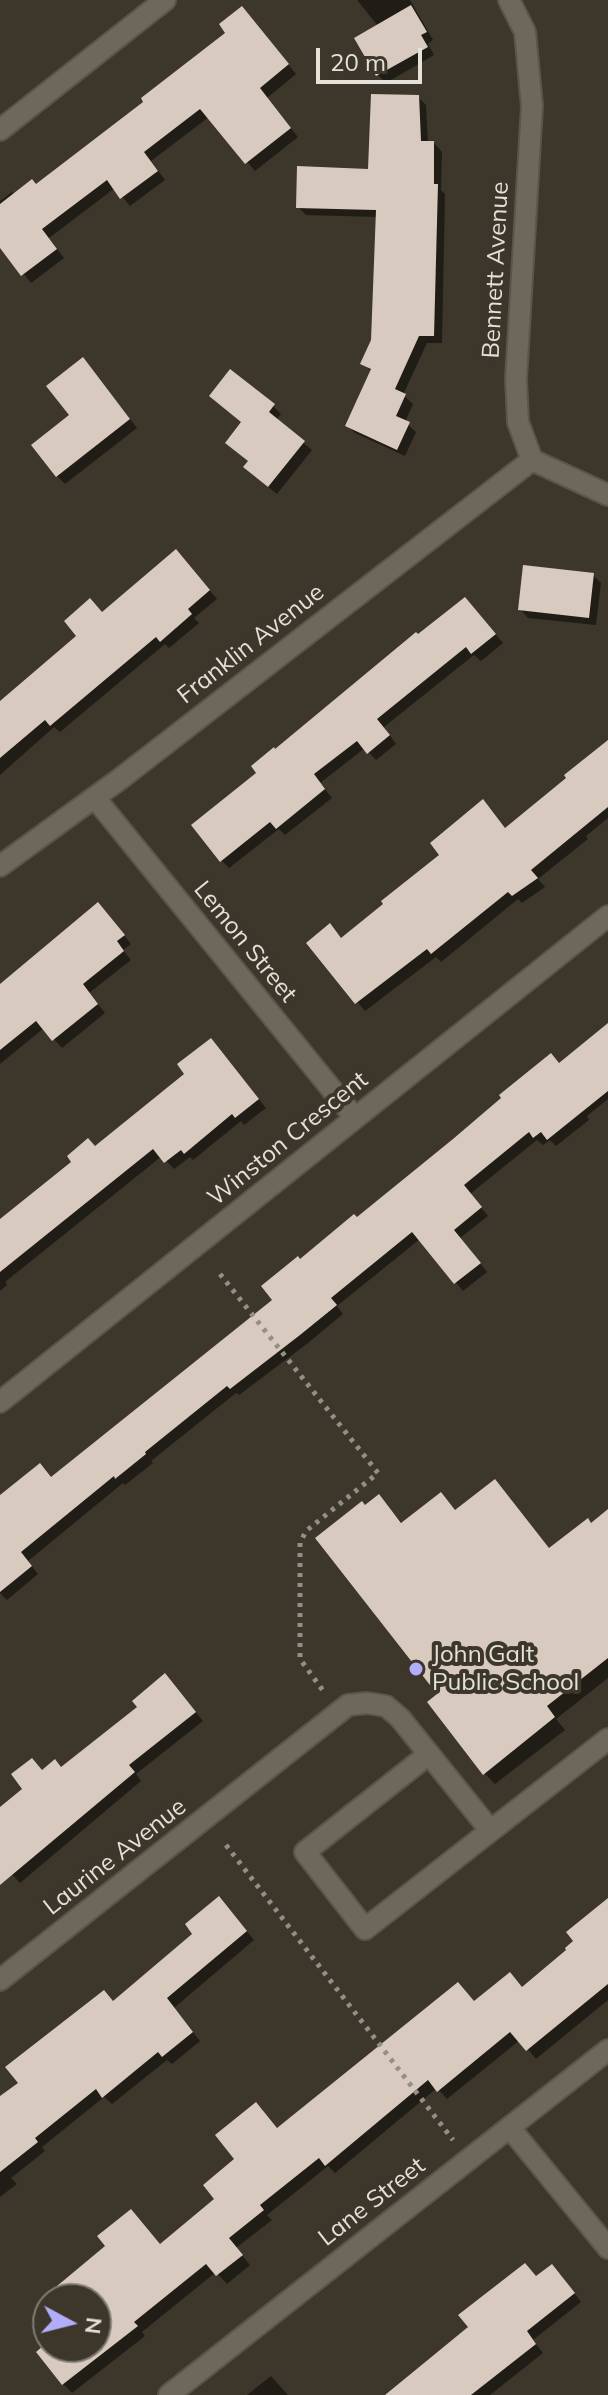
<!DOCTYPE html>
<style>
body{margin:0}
#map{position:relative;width:608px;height:2395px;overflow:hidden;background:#3c372a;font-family:Mulish,sans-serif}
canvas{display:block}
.north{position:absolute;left:32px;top:2283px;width:80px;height:80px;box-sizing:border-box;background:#3c372a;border:2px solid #7f7b70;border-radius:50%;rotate:97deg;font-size:22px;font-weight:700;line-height:32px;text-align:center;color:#e4e1d9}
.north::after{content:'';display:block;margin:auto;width:28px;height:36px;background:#b2adf9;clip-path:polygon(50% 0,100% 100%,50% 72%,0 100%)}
.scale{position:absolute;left:316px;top:48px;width:106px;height:36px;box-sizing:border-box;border:4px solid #e4e1d9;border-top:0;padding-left:10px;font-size:24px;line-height:28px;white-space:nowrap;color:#e4e1d9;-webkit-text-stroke:6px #3c372a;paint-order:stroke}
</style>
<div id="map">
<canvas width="608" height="2395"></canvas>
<div class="north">N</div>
<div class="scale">20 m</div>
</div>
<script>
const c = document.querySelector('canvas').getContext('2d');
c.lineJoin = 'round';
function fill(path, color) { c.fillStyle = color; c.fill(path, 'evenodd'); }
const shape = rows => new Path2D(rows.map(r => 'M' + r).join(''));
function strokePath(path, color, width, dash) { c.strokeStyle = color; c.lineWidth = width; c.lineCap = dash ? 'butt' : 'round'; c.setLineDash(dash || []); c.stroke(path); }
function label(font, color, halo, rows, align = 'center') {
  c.font = font + ' Mulish,sans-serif'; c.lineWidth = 8; c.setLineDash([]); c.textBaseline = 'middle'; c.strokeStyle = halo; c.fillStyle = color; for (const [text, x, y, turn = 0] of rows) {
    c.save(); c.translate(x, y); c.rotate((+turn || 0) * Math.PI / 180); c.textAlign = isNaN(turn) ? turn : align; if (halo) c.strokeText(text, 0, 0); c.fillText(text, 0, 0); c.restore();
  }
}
const shadow = shape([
 [357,0,410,0,433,40,428,44,434,55,386,83,378,75,357,39,378,26],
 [251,17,296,74,267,98,298,137,255,171,209,117,151,161,165,180,130,206,115,188,49,238,64,258,31,283,0,244,0,201,12,192,15,195,36,186,146,102],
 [418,97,426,105,428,143,434,143,442,152,441,190,445,194,442,343,427,343,403,395,413,404,405,422,416,432,405,456,355,433,347,425,372,372,363,363,373,341,377,217,306,215,298,207,370,171],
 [91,368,137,428,65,484,57,476,71,415],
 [273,406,281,414,276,420,312,450,277,494,253,475,250,462,235,451],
 [184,560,217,599,194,618,199,623,169,648,165,644,60,732,54,727,0,775,0,703,102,614],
 [593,575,601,583,596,625,528,618,520,609],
 [473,607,503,643,481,661,474,655,384,727,396,744,376,760,365,748,320,783,332,798,285,835,279,829,229,868,221,860],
 [608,742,608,818,586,836,588,839,538,879,545,887,522,903,518,899,441,962,436,957,365,1011,309,943,330,926,342,940,506,829,569,779],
 [106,912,131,944,123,950,131,960,89,993,105,1013,62,1048,44,1028,0,1064,0,986],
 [608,1026,608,1099,587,1116,589,1120,556,1146,550,1140,543,1145,537,1140,470,1194,488,1216,460,1238,487,1272,463,1291,420,1239,337,1306,343,1314,308,1343,239,1395,236,1393,151,1461,153,1463,125,1485,123,1483,28,1561,38,1574,7,1600,0,1593,0,1498,52,1479,275,1300,300,1261],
 [211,1040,266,1108,244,1125,241,1121,193,1160,190,1157,174,1169,162,1156,5,1282,7,1285,0,1291,0,1222,187,1074],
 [495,1481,550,1550,608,1512,608,1678,556,1719,565,1730,495,1784,484,1773,439,1695,366,1507,379,1497,403,1524,441,1495,456,1512],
 [173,1684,203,1721,136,1774,141,1781,20,1883,9,1871,0,1878,0,1809,42,1772,62,1769],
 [608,1899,608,2000,536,2059,520,2040,447,2099,437,2088,335,2173,328,2166,267,2215,272,2220,236,2248,250,2265,227,2284,216,2272,142,2332,145,2336,72,2393,63,2384,46,2346,48,2332,48,2347,96,2347,96,2299,70,2299,161,2246,217,2199,278,2130,474,2003,523,1989,569,1950],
 [227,1907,254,1940,174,2008,200,2041,172,2064,167,2060,112,2104,104,2097,42,2147,45,2151,11,2178,17,2184,0,2197,0,2100],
 [560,2274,581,2302,533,2340,543,2353,490,2395,388,2395,537,2278],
 [271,2376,288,2395,247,2395]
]);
const building = shape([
 [411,5,427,32,421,35,428,47,376,76,354,38],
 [242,6,289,64,260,88,291,128,245,164,200,109,144,152,158,171,120,199,107,180,42,229,57,249,21,276,0,248,0,204,32,179,36,184,143,102,141,98,225,33,219,24],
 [371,94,419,95,421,141,434,141,434,184,438,184,434,336,419,336,395,389,406,394,396,416,410,422,397,450,345,426,371,369,360,364,371,340,376,210,296,208,297,166,368,169],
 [83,357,130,419,56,477,31,445,69,415,46,386],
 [230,369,275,404,269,412,305,441,268,487,243,467,248,461,225,443,241,422,209,396],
 [176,549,210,590,188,609,192,614,160,642,156,637,50,726,45,720,0,758,0,701,76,636,64,621,90,598,102,612],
 [523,565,594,573,589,618,518,610],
 [465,597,496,634,471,654,466,647,377,719,390,735,367,754,357,741,314,774,325,789,276,829,270,822,220,862,191,825,256,773,251,766,274,747,275,749,416,632,418,634],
 [608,740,608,807,531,870,538,878,512,896,508,892,431,954,427,949,355,1004,306,943,330,923,341,938,383,904,381,901,439,855,430,843,483,799,505,828,566,778,564,775],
 [98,902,125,935,117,941,124,951,83,984,98,1004,52,1041,36,1021,0,1050,0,984],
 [608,1023,608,1091,547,1140,541,1132,533,1138,529,1132,464,1185,482,1207,454,1230,481,1263,454,1284,412,1232,331,1298,337,1305,300,1335,230,1389,227,1386,145,1452,146,1454,115,1479,114,1476,21,1552,32,1566,0,1592,0,1495,40,1463,51,1477,272,1300,261,1286,298,1256,300,1259,354,1214,357,1217,453,1139,501,1098,499,1095,551,1053,559,1063],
 [211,1038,259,1099,235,1118,232,1114,184,1154,181,1150,164,1163,153,1149,0,1272,0,1219,71,1162,67,1156,88,1138,95,1146,184,1074,177,1064],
 [495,1479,549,1548,588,1518,591,1523,608,1509,608,1658,547,1706,555,1717,483,1775,427,1702,437,1694,315,1538,362,1501,365,1505,379,1494,401,1523,441,1492,455,1510],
 [165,1673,196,1712,129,1765,135,1772,0,1885,0,1807,22,1789,11,1774,32,1758,42,1770,55,1759,61,1767,137,1707,132,1701],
 [219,1896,247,1931,167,1998,193,2032,162,2057,158,2052,102,2098,96,2089,35,2138,38,2142,0,2172,0,2096,18,2083,5,2067,104,1990,113,2001,192,1934,185,1924],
 [608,1898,608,1984,526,2051,510,2032,437,2092,428,2080,325,2166,319,2158,260,2205,264,2210,229,2238,243,2255,216,2276,206,2264,134,2322,138,2326,62,2385,36,2352,43,2346,37,2338,48,2330,48,2347,96,2347,96,2299,67,2299,57,2286,105,2246,97,2236,131,2209,160,2244,214,2199,203,2185,234,2159,215,2135,256,2102,277,2128,458,1982,474,2001,510,1972,522,1987,566,1950,565,1948,573,1941,566,1932],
 [525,2263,536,2276,552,2264,575,2293,527,2331,536,2344,471,2395,385,2395,468,2327,458,2315]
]);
const path = shape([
 [220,1274,378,1473,306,1531,300,1543,300,1659,324,1692],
 [226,1845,453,2140]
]);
const minor = shape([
 [509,0,525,32,532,106,516,379,518,422,532,460,608,495],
 [0,130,165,0],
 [95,798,355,1118],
 [0,866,120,779,532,460],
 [0,1402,608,916],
 [429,1754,305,1852,365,1929,608,1739],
 [0,1980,348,1705,367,1703,386,1706,400,1718,490,1830],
 [510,2128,608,2248],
 [169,2395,608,2050]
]);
const markers = [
 [416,1669,8,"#b2adf9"]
];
const streetNames = [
 ["Bennett Avenue",496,270,-87],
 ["Franklin Avenue",251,644,-38],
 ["Lemon Street",245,942,51],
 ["Winston Crescent",288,1139,-39],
 ["Laurine Avenue",115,1857,-38],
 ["Lane Street",372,2202,-38]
];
const poiNames = [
 ["John Galt",432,1655],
 ["Public School",432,1683]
];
fill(shadow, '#0007');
fill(building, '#d9cabf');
strokePath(minor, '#59554a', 24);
strokePath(path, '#938f85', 5, [4, 6]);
strokePath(minor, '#6d685a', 20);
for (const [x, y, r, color] of markers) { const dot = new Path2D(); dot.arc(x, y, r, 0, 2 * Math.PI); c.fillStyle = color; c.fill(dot); strokePath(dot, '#3c372a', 3); }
label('24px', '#e4e1d9', '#3c372a', streetNames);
label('24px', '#e4e1d9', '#3c372a', poiNames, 'left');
</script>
